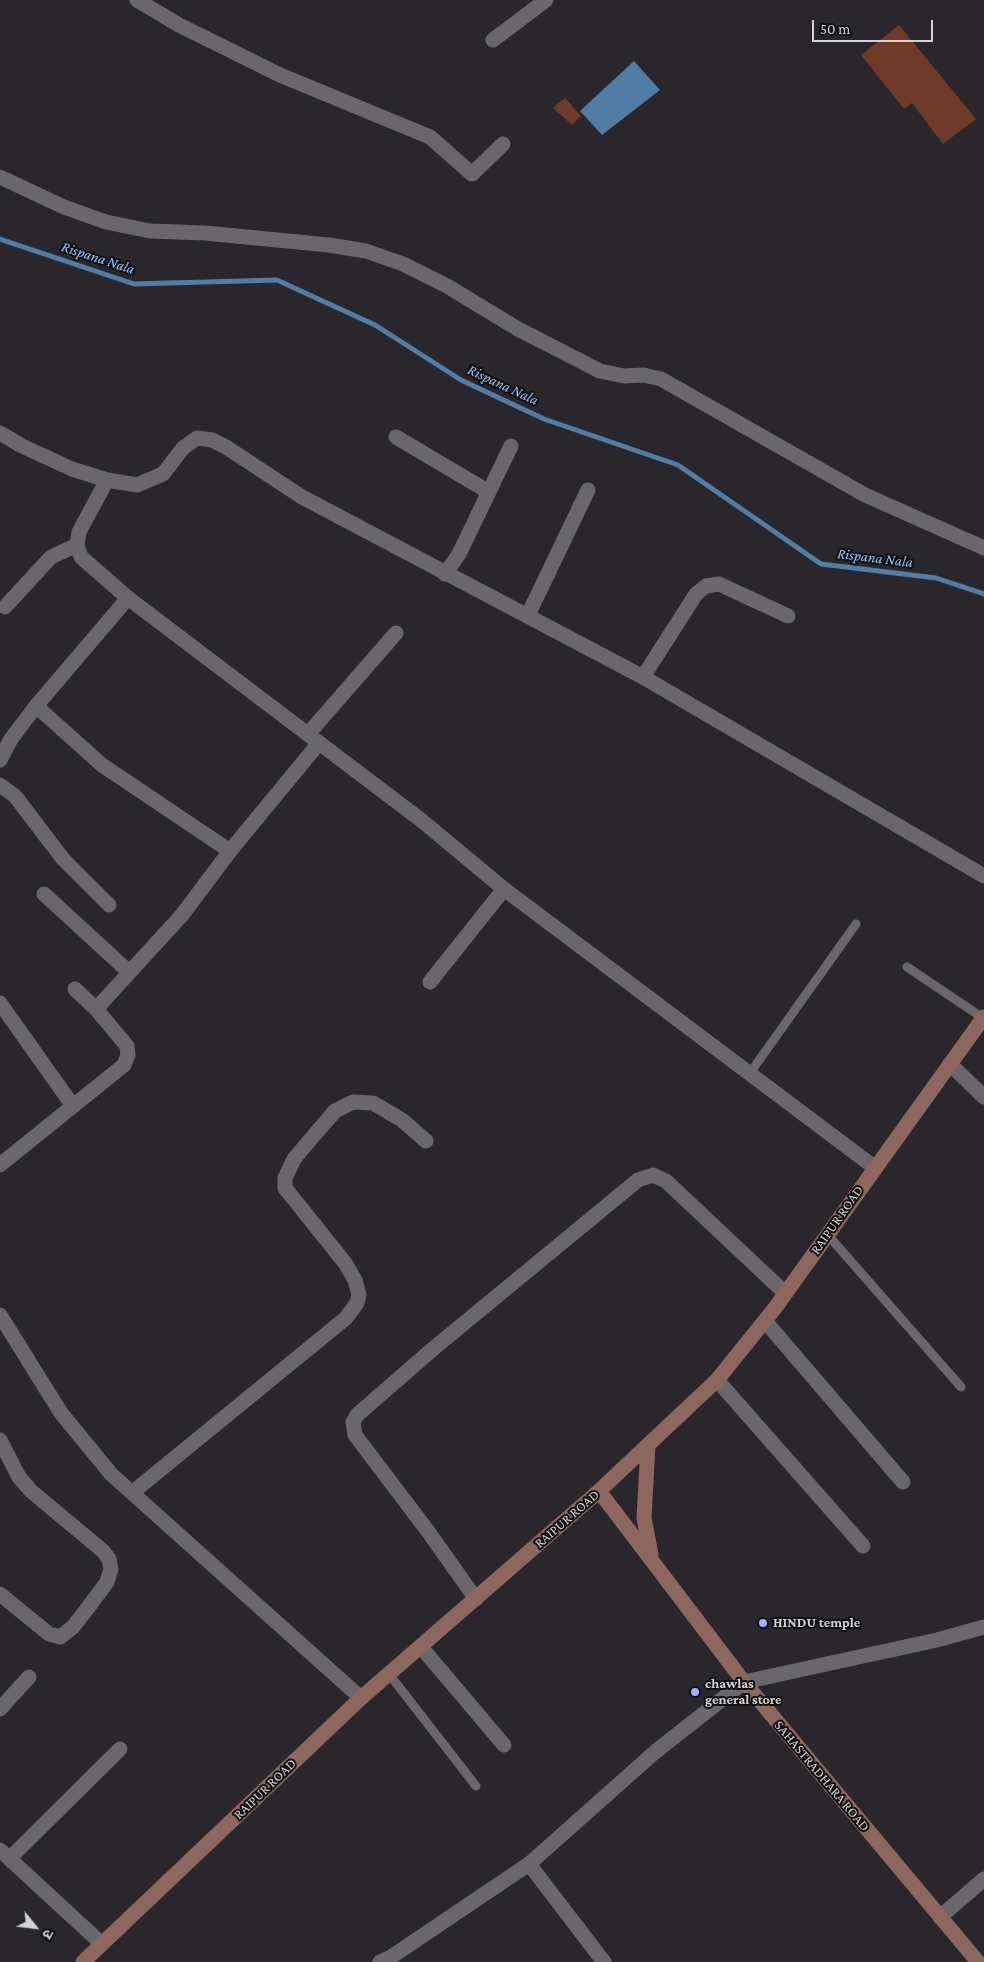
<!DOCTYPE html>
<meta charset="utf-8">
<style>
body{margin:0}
#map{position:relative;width:984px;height:1962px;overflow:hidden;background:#29272b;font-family:"Crimson Pro","Noto Sans Devanagari",serif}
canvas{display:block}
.north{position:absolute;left:10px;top:1902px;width:50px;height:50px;-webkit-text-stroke:4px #111012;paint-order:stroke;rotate:119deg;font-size:14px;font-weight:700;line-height:20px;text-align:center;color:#d3d1d4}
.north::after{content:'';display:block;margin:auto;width:18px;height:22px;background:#d3d1d4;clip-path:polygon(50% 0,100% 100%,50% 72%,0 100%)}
.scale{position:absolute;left:812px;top:20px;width:121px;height:22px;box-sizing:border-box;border:2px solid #d3d1d4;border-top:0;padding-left:6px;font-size:15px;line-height:18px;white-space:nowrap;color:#d3d1d4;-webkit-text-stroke:4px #111012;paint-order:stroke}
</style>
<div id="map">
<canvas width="984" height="1962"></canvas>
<div class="north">उ</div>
<div class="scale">50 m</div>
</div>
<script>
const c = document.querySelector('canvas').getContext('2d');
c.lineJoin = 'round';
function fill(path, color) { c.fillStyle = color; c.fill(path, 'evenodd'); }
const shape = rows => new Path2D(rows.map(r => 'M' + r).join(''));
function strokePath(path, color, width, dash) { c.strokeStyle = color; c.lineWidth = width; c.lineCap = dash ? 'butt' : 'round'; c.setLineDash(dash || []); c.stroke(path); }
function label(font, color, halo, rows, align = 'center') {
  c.font = font + ' "Crimson Pro",serif'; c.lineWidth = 4; c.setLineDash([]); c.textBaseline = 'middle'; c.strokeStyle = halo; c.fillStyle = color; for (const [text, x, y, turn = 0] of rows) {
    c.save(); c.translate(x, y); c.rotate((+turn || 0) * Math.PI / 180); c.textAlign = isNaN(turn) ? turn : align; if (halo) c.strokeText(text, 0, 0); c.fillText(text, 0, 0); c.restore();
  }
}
const water = shape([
 [634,61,660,90,602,135,580,111]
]);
const stream = shape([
 [0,239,134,284,277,280,375,325,461,380,544,419,678,465,821,564,936,578,984,594]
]);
const building = shape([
 [899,25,976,119,943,144,912,103,904,109,861,55],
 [565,98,581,116,572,125,553,108]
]);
const lane = shape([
 [907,967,983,1018],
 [750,1073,856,924],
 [827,1234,961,1387],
 [389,1674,476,1786]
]);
const street = shape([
 [137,0,179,25,280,75,430,137,472,174,503,144],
 [493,40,546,0],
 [0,177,64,207,106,222,150,231,205,233,329,245,366,251,403,264,447,286,518,329,600,371,624,376,644,375,661,379,865,495,984,548],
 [0,433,22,446,72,469,107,480,137,485,163,474,183,448,197,438,212,440,226,447,302,497,643,677,984,876],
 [396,437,489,492],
 [107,480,79,532,77,545,81,557,128,598,421,820,504,889,874,1167],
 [445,574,459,554,511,446],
 [5,607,51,557,77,545],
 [528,615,588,490],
 [643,677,696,594,706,586,719,584,788,616],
 [36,706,102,765,230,851],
 [308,734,396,633],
 [0,760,11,739,36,706,128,598],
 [0,785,15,796,63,859,109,905],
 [44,894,129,972],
 [430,982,504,889],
 [0,1003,73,1106],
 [96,1009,182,915,230,851,319,743],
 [950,1064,984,1097],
 [0,1165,124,1065,128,1055,127,1046,96,1009,75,989],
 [0,1315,61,1413,111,1474,361,1698],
 [765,1321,903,1482],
 [717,1380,863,1546],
 [0,1440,19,1477,31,1491,103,1551,109,1559,111,1569,107,1582,90,1605,73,1627,60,1637,49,1634,0,1594],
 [133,1492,346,1318,357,1303,359,1295,355,1280,345,1263,285,1188,285,1178,294,1159,310,1140,335,1111,353,1102,373,1103,402,1120,426,1141],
 [476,1599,427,1530,355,1435,353,1422,357,1415,434,1348,638,1180,653,1175,666,1181,785,1293],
 [421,1647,504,1745],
 [0,1709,29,1677],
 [0,1850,102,1944],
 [10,1858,120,1749],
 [529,1864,604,1962],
 [940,1917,984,1879],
 [380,1962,391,1957,529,1864,655,1752,744,1682,937,1640,984,1627]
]);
const secondary = shape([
 [648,1445,644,1518,651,1555],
 [599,1491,744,1682,978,1962],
 [83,1962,361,1698,599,1491,717,1380,775,1308,984,1017]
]);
const markers = [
 [763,1623,5,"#9ab5fd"],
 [695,1692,5,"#9ab5fd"]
];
const streetNames = [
 ["RAIPUR ROAD",837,1220,-55],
 ["RAIPUR ROAD",567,1519,-41],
 ["SAHASTRADHARA ROAD",822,1776,50],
 ["RAIPUR ROAD",265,1789,-44]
];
const poiNames = [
 ["HINDU temple",773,1623],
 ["chawlas",705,1684],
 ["general store",705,1700]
];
const waterNames = [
 ["Rispana Nala",98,258,18],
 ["Rispana Nala",503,385,25],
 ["Rispana Nala",875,558,7]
];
fill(water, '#507ca5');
strokePath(stream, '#507ca5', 5);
fill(building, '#6f3a27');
strokePath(lane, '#6a676c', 9);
strokePath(street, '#6a676c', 15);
strokePath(secondary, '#8d665d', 15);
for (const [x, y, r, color] of markers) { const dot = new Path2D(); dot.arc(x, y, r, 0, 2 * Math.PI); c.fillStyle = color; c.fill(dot); strokePath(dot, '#111012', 2); }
label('14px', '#d3d1d4', '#111012', streetNames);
label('bold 14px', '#d3d1d4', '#111012', poiNames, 'left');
label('italic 15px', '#90c3f5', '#111012', waterNames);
</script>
